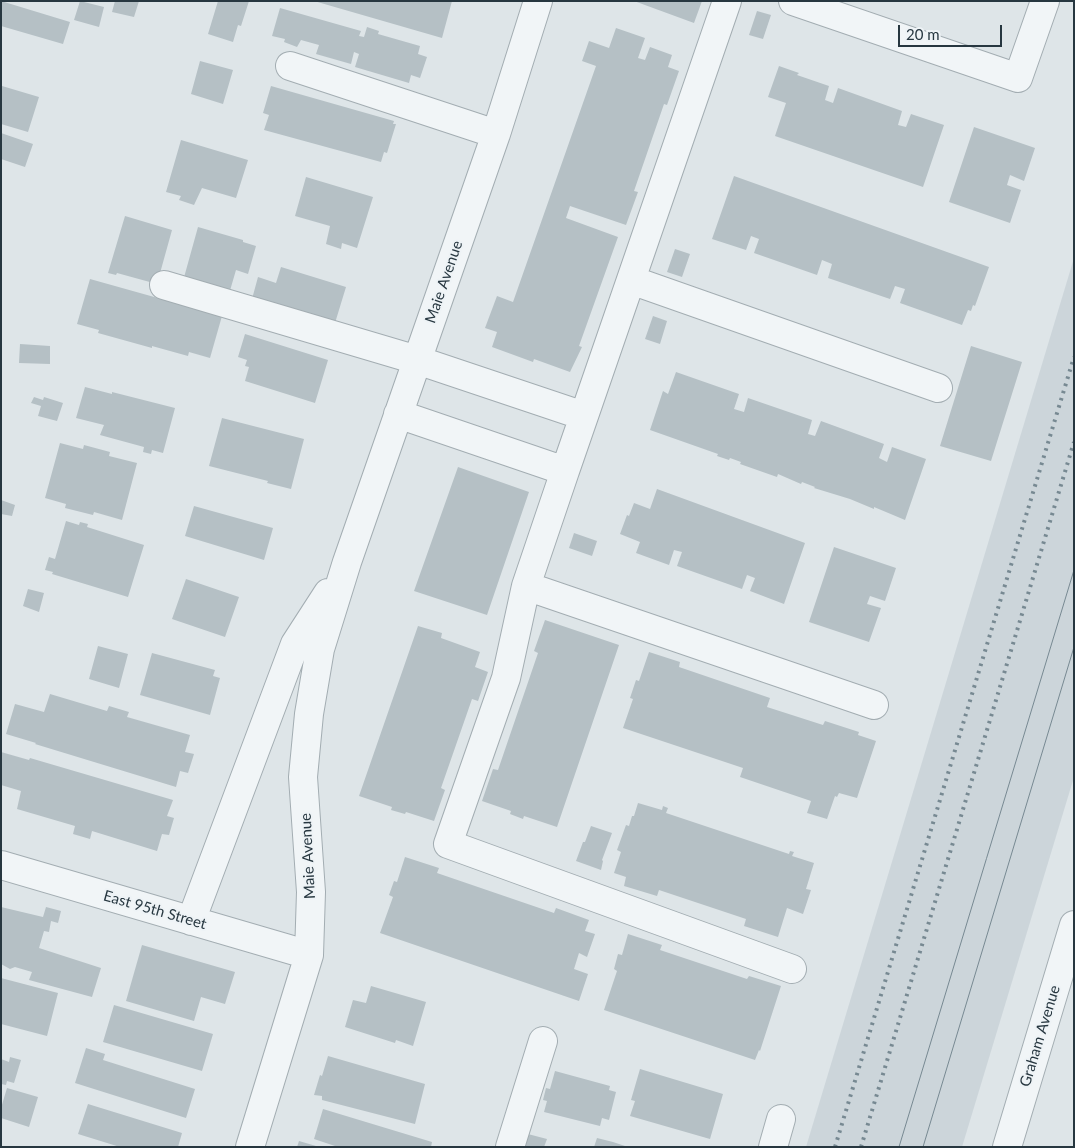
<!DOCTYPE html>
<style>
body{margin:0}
#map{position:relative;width:1075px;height:1148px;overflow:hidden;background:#dee5e8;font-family:Lato,sans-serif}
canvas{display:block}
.frame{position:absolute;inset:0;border:2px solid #273740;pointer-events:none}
.scale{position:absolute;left:898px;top:25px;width:104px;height:22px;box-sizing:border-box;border:2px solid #273740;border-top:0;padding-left:6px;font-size:15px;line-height:18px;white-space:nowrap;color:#273740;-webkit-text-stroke:4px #eef3f6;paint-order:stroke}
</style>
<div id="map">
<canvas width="1075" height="1148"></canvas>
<div class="frame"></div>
<div class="scale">20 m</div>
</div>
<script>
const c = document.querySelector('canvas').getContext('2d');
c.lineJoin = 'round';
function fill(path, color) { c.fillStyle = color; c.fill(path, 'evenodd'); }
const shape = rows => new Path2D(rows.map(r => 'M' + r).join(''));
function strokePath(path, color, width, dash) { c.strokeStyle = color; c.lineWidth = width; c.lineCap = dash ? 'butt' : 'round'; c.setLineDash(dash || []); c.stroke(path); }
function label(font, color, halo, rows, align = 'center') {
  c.font = font + ' Lato,sans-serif'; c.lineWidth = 4; c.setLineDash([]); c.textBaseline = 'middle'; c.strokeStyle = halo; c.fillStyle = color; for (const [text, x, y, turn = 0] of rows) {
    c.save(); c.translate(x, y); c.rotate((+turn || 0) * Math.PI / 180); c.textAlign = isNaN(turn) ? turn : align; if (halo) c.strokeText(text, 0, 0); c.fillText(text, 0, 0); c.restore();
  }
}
const built = shape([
 [1074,258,1074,777,962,1147,806,1147]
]);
const building = shape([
 [1,1,70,22,63,44,1,26],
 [80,1,104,7,99,27,74,20],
 [115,1,139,1,134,17,112,12],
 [218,1,249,1,241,26,238,25,233,42,208,34],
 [314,1,452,1,442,38],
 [634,1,702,1,694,23],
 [280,8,361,31,359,36,364,37,367,27,379,31,378,34,420,46,418,54,427,57,420,78,411,75,409,83,355,67,359,54,354,52,351,64,316,54,319,45,301,40,297,47,284,42,285,39,272,36],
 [757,11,771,15,763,39,749,35],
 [616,28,645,38,638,58,645,60,650,47,672,55,668,67,679,71,667,105,664,104,634,191,638,192,626,225,570,206,566,218,618,237,579,346,582,347,570,372,534,359,533,362,492,347,497,332,485,328,497,296,513,302,596,66,582,61,589,41,609,48],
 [200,61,233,70,223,104,191,94],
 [779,66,799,73,797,75,829,86,825,100,833,103,838,88,902,111,898,125,906,127,911,114,944,125,923,187,775,136,786,103,768,97],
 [2,86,39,97,28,132,1,124],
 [271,86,394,121,393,124,396,124,387,153,384,152,381,162,264,130,269,115,263,113],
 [974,127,1035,148,1024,181,1010,175,1007,185,1021,190,1010,223,949,202],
 [1,133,33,144,25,167,1,159],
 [181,140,248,160,236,198,202,188,194,205,179,200,181,196,166,192],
 [734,176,989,267,975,306,973,305,971,311,968,310,962,325,900,303,905,289,895,286,890,299,828,278,832,264,822,260,817,275,754,253,759,239,751,236,746,250,712,239],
 [306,177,373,197,357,248,342,243,341,249,326,244,330,226,295,216],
 [125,216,172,230,157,284,117,273,116,275,108,273],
 [198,227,243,240,243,242,256,246,248,274,236,270,229,294,183,281],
 [675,249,690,254,682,277,667,272],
 [281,267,346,287,335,323,252,299,258,277,276,283],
 [90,279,222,316,210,358,189,352,188,356,152,346,152,348,98,333,99,330,77,324],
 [653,316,667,321,660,344,645,339],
 [245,334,328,360,315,403,245,381,249,367,245,366,247,360,238,357],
 [20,344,50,346,50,364,19,363],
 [971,346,1022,362,991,461,940,446],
 [676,372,739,394,734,409,744,412,748,398,812,420,808,434,815,436,821,421,884,444,879,458,887,462,892,447,926,459,905,520,874,507,874,509,850,499,814,488,815,487,802,482,801,484,778,474,777,477,740,464,741,462,730,458,729,460,717,456,718,454,650,430,663,391,668,394],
 [85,387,112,394,112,392,175,408,163,453,152,450,151,454,143,452,144,447,100,435,104,425,76,418],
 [34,397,43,400,44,397,63,403,57,421,38,416,41,406,31,403],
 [222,418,304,439,291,489,267,483,268,481,209,466],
 [60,443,83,449,84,445,110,452,109,456,137,463,122,520,94,512,93,515,65,508,66,504,45,498],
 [458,467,529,492,487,615,414,591],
 [657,489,805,543,784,604,750,591,755,578,747,575,742,589,677,566,682,552,674,550,669,565,636,553,640,542,620,534,627,515,629,516,634,503,650,509],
 [1,500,15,505,12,516,1,514],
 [194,506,273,528,264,560,185,536],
 [66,521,79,525,80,522,88,524,87,527,144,545,128,597,52,574,53,572,45,570,49,557,55,559],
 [574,533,597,541,592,556,569,548],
 [834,547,896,568,885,601,870,596,867,604,881,608,869,642,809,622],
 [186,579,239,597,225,637,172,619],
 [28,589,44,593,39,612,23,606],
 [545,620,619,645,557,827,524,816,523,819,510,814,511,811,482,801,493,769,498,770,538,653,534,651],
 [418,626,442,633,441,638,480,652,475,667,488,672,478,701,472,699,441,788,445,790,434,821,406,812,405,814,391,810,392,807,359,796],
 [98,646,128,654,119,688,89,679],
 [649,652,680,662,679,667,770,698,767,707,823,725,825,721,859,732,858,735,876,741,857,798,839,793,837,797,835,796,827,819,807,813,811,801,740,777,743,768,623,728,633,699,630,698,636,680,639,681],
 [152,653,215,670,213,676,220,678,210,715,140,695],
 [50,694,107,711,109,706,129,712,127,717,190,735,185,752,194,754,188,773,180,771,176,787,35,744,36,743,6,734,15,704,44,712],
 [1,752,29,760,30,758,173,800,167,816,174,818,169,835,162,834,157,851,92,831,90,839,73,834,75,826,17,809,21,791,1,785],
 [638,803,662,810,663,806,668,808,666,813,789,854,790,851,794,852,792,856,814,863,806,889,811,890,803,914,787,908,778,937,744,926,746,919,659,890,657,896,624,886,626,877,614,873,621,852,617,850,626,825,629,826,632,816,634,816],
 [591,826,612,833,602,860,603,861,601,870,576,861,583,842,585,842],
 [405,857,439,868,437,873,554,913,556,908,589,920,585,931,595,934,587,957,579,953,574,969,588,974,579,1001,380,933,393,897,389,895,394,881,397,882],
 [1,907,43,917,46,907,61,911,58,923,51,921,49,932,44,931,39,948,101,968,92,997,29,980,32,972,15,967,10,969,1,964],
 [628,934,662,945,660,950,747,979,749,976,781,986,760,1051,759,1050,755,1060,604,1010,617,971,614,969,618,954,622,955],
 [142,945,235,972,225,1004,201,997,194,1021,126,1001],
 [1,978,58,993,47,1036,1,1024],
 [371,986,426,1002,413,1046,396,1040,395,1043,345,1027,353,1000,366,1003],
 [114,1005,213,1034,202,1071,103,1042],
 [86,1048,105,1054,103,1060,195,1089,186,1118,75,1083],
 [328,1056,425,1084,415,1124,322,1100,322,1096,314,1095,320,1075,322,1076],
 [10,1057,21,1060,14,1083,7,1081,6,1085,1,1084,1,1059,9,1062],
 [640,1069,723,1094,710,1139,630,1116,635,1101,631,1100],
 [555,1071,610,1086,609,1090,616,1092,609,1120,602,1118,600,1126,544,1112,547,1101,543,1100,546,1088,550,1089],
 [7,1088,38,1097,29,1127,1,1118,1,1108],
 [88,1104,182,1133,178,1147,120,1147,78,1134],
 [323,1109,432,1142,431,1147,338,1147,314,1139],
 [524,1133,547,1139,544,1147,520,1147],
 [597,1138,613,1142,628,1147,594,1147],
 [299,1141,316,1146,316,1147,297,1147]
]);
const minor = shape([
 [793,1,1018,78,1045,1],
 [290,66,496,134],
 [631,280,938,388],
 [164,285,417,360,584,416,565,471,398,414],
 [584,416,727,1],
 [565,471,526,586,874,705],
 [526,586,506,678,448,844,792,969],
 [1,865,309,955],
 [191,921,295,644,328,593],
 [250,1147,309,955,311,892,303,777,309,714,320,649,347,562,496,134,538,1],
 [510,1147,543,1041],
 [773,1147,781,1119],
 [1007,1147,1074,925]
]);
const tram = shape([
 [899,1147,1074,570],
 [923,1147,1074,647]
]);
const rail = shape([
 [835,1147,1074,357],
 [861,1147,1074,442]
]);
const streetNames = [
 ["Maie Avenue",444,282,-71],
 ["Maie Avenue",308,856,-93],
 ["East 95th Street",155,910,16],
 ["Graham Avenue",1040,1036,-73]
];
fill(built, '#ccd5da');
fill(building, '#b5c0c5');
strokePath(minor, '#a3adb2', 30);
strokePath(minor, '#f1f5f7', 28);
strokePath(tram, '#778992', 1);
strokePath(rail, '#778992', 4, [2.5, 5]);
label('15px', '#273740', '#eef3f6', streetNames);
</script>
